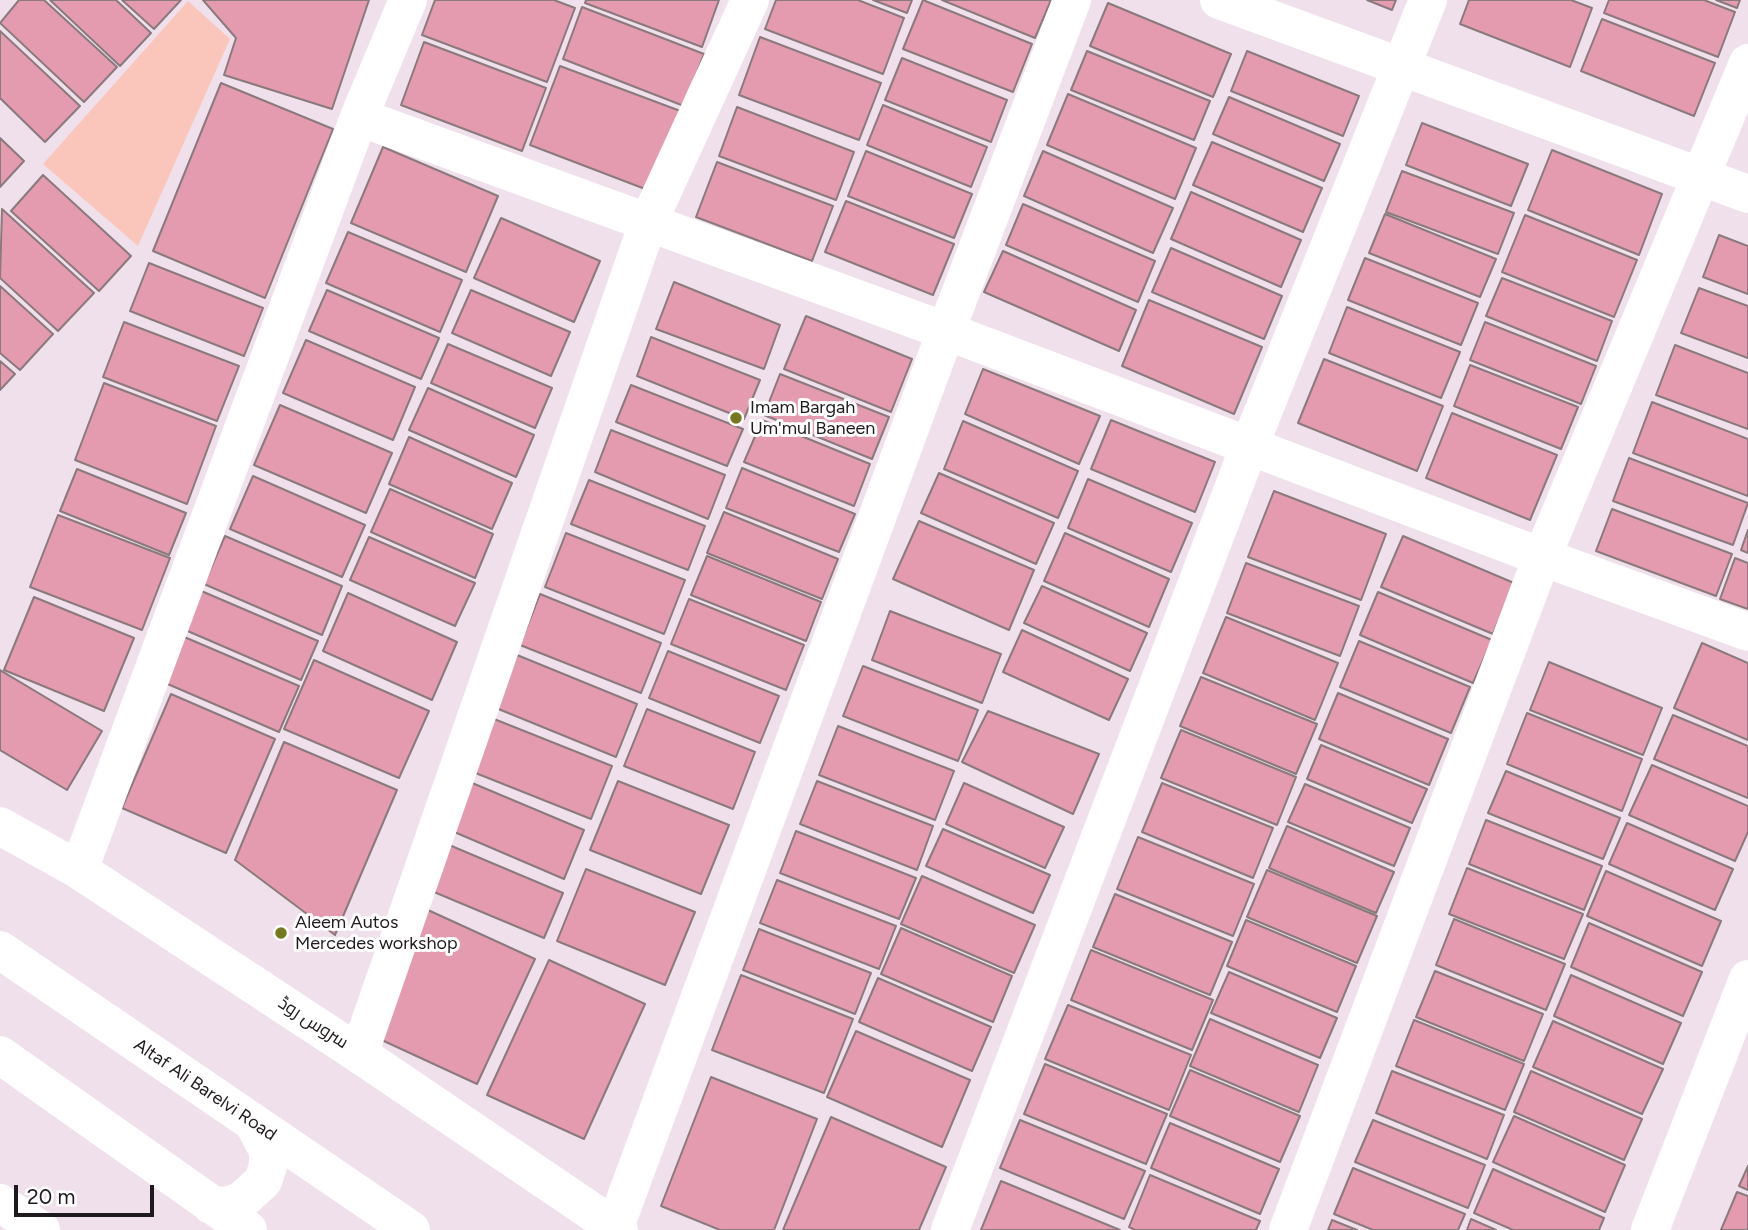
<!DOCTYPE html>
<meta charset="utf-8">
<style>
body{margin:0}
#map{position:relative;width:1748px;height:1230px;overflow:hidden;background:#efe0eb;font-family:Figtree,sans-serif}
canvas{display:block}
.scale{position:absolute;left:14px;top:1185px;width:140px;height:32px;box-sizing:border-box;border:4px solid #1f1a1e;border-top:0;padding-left:9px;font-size:21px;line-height:24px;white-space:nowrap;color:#1f1a1e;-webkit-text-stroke:5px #fff;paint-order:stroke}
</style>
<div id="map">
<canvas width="1748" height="1230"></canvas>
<div class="scale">20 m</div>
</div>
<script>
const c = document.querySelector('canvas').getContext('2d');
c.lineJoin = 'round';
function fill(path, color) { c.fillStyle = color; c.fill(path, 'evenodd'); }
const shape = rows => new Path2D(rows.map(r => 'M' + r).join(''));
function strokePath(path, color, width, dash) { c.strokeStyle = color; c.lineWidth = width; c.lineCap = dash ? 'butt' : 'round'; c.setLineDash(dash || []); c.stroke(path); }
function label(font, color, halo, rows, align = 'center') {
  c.font = font + ' Figtree,Cairo,sans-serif'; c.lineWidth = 6; c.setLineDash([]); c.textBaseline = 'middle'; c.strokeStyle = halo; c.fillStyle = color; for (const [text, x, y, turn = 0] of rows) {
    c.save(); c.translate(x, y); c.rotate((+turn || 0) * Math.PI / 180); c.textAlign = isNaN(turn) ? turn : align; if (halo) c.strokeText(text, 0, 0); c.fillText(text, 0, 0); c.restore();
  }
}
const green = shape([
 [188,1,230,39,138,246,43,164]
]);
const building = shape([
 [19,0,44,0,117,67,84,102,0,23,19,0],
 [50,0,116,0,151,33,120,66,50,0],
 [122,0,181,0,154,29,122,0],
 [203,0,369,0,332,109,224,75,236,38,203,0],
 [435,0,554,0,575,8,547,82,422,35,435,0],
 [586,0,719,0,702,47,585,3,586,0],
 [776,0,858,0,904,18,883,74,765,29,776,0],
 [873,0,912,0,907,13,873,0],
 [923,0,1032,44,1013,92,903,49,923,0],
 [942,0,1051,0,1035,38,942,0],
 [1367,0,1396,0,1392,10,1367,0],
 [1469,0,1571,0,1592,8,1570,67,1460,24,1469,0],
 [1609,0,1704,0,1735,12,1718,57,1604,13,1609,0],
 [1716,0,1740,0,1737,8,1716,0],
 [1108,3,1231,54,1213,97,1090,46,1108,3],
 [582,7,704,54,684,106,563,59,582,7],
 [1602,19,1715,63,1694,116,1581,71,1602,19],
 [0,31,80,106,45,142,0,98,0,31],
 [760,37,881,83,859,140,739,95,760,37],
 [424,42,546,88,522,151,401,105,424,42],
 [1087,51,1210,101,1194,140,1071,90,1087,51],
 [1247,51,1359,96,1343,136,1231,91,1247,51],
 [902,58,1007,100,991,142,885,100,902,58],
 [560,66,683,112,653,192,530,145,560,66],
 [221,83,333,129,265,298,153,251,221,83],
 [1068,94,1196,148,1175,199,1047,145,1068,94],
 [1229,97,1340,144,1324,181,1213,134,1229,97],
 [883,105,987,147,971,187,867,145,883,105],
 [737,107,854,152,836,200,719,156,737,107],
 [1422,123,1528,164,1511,206,1406,165,1422,123],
 [0,138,24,161,0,187,0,138],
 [1212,142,1322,188,1303,232,1193,185,1212,142],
 [383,147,498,196,466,272,351,223,383,147],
 [1552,150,1662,194,1639,255,1528,210,1552,150],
 [866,151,972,194,954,238,848,196,866,151],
 [1043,151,1173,208,1153,253,1024,196,1043,151],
 [717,162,833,206,812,261,696,217,717,162],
 [1402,171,1514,213,1498,254,1386,212,1402,171],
 [43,175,131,256,99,291,11,211,43,175],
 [1191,192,1301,240,1281,287,1171,239,1191,192],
 [846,201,954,244,933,295,825,252,846,201],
 [1023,204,1155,261,1138,302,1006,245,1023,204],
 [2,209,94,293,58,331,0,278,2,209],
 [1385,214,1496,259,1480,297,1369,253,1385,214],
 [1525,215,1637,260,1614,317,1502,272,1525,215],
 [501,218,600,261,574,322,474,278,501,218],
 [348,232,462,280,440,332,326,283,348,232],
 [1719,235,1748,246,1748,294,1703,277,1719,235],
 [1171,248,1282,296,1264,339,1152,292,1171,248],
 [1003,251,1136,310,1119,351,984,292,1003,251],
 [1365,258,1478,303,1461,345,1348,300,1365,258],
 [149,263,263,308,244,356,130,311,149,263],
 [1502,278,1612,321,1597,361,1486,316,1502,278],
 [674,282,780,325,764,369,656,329,674,282],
 [0,286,53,334,20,370,0,353,0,286],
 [1699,288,1748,306,1748,358,1681,333,1699,288],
 [327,290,439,338,421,379,309,331,327,290],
 [471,290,570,332,551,376,452,333,471,290],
 [1149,300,1262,347,1234,414,1122,366,1149,300],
 [1347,307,1460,352,1441,398,1329,353,1347,307],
 [806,316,912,359,891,412,784,369,806,316],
 [124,322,239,366,217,421,103,377,124,322],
 [1485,322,1596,366,1581,404,1470,360,1485,322],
 [651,337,760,380,744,419,637,376,651,337],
 [306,340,415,387,393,440,283,393,306,340],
 [448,344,552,388,535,428,431,383,448,344],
 [1675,345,1748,373,1748,429,1656,395,1675,345],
 [1324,359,1443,406,1417,471,1298,423,1324,359],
 [0,361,15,374,0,390,0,361],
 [1470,365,1578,407,1561,449,1454,406,1470,365],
 [983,369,1100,416,1079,464,965,414,983,369],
 [780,374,889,417,872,459,764,415,780,374],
 [104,383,216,426,187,504,75,460,104,383],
 [631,385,743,429,727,466,616,422,631,385],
 [428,388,534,435,516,477,409,430,428,388],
 [1652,402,1748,439,1748,496,1633,453,1652,402],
 [280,405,392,453,366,513,254,465,280,405],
 [1452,413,1557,455,1530,520,1426,478,1452,413],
 [762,420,870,464,854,506,744,462,762,420],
 [1111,420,1215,462,1195,512,1091,469,1111,420],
 [963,421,1078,471,1058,518,944,469,963,421],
 [611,430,725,475,708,519,595,472,611,430],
 [409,437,512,483,492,529,389,484,409,437],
 [1629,458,1748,503,1733,545,1613,501,1629,458],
 [742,468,855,514,839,552,726,508,742,468],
 [77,469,186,513,169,555,60,511,77,469],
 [939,473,1054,523,1036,564,921,513,939,473],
 [253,476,365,525,342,577,230,529,253,476],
 [1088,479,1192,523,1171,572,1068,528,1088,479],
 [589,480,705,526,688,570,571,524,589,480],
 [390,489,493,534,475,578,371,532,390,489],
 [1274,491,1386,534,1361,600,1248,557,1274,491],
 [1612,509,1732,554,1716,596,1596,551,1612,509],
 [724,512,838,559,822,599,707,553,724,512],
 [58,515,170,558,142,630,30,587,58,515],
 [919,521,1034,570,1009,630,893,579,919,521],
 [1748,530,1748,553,1741,550,1748,530],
 [566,533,685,580,664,634,545,587,566,533],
 [1065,533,1169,579,1149,627,1044,581,1065,533],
 [225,536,342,586,322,635,204,584,225,536],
 [1403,536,1514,583,1493,634,1381,587,1403,536],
 [369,537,475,583,455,626,350,580,369,537],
 [707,556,821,602,806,641,691,595,707,556],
 [1735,558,1748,563,1748,609,1720,599,1735,558],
 [1246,563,1359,606,1340,656,1227,613,1246,563],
 [1042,586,1147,633,1130,671,1024,623,1042,586],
 [199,590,318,641,301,680,183,629,199,590],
 [1378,592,1492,640,1473,683,1360,635,1378,592],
 [348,593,457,642,432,700,323,651,348,593],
 [540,594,661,643,641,693,520,645,540,594],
 [34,597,134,638,104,711,4,670,34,597],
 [689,599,804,645,786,690,671,644,689,599],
 [890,611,1001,654,982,703,872,660,890,611],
 [1226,617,1338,663,1315,720,1203,673,1226,617],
 [1022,630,1128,679,1109,720,1003,672,1022,630],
 [182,636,299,686,279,732,163,682,182,636],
 [1359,641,1470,687,1451,733,1340,687,1359,641],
 [1702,643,1748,663,1748,740,1674,708,1702,643],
 [668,651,779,696,760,743,649,698,668,651],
 [517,655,637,704,616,757,496,708,517,655],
 [314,660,429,711,399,778,284,729,314,660],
 [1549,662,1662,708,1643,755,1530,710,1549,662],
 [863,666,978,710,958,761,843,716,863,666],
 [0,670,102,731,67,790,0,750,0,670],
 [1201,677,1317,724,1296,774,1180,726,1201,677],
 [1338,693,1448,739,1429,785,1319,739,1338,693],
 [171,694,275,739,226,853,122,808,171,694],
 [647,709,755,752,733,809,624,766,647,709],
 [988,711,1099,754,1073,814,962,762,988,711],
 [1527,713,1642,759,1622,811,1507,764,1527,713],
 [1673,715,1748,746,1748,798,1654,759,1673,715],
 [489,717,612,766,591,819,468,770,489,717],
 [838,726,954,771,935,820,819,775,838,726],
 [1181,730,1296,777,1277,825,1161,778,1181,730],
 [284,742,397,790,335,935,235,860,284,742],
 [1321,745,1427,789,1412,823,1307,779,1321,745],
 [1652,765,1748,806,1748,832,1735,861,1629,815,1652,765],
 [1506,771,1620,818,1603,859,1488,813,1506,771],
 [465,780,584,830,564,879,445,828,465,780],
 [618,781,729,825,701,894,590,850,618,781],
 [817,781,933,826,917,870,800,824,817,781],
 [964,783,1064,827,1045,868,946,824,964,783],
 [1162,783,1273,828,1253,878,1142,832,1162,783],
 [1305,784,1410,828,1394,866,1288,822,1305,784],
 [1486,820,1602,866,1584,910,1469,864,1486,820],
 [1627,823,1733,869,1715,910,1609,864,1627,823],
 [1287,826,1394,872,1376,913,1269,868,1287,826],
 [943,829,1050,875,1033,913,926,866,943,829],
 [796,831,916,878,899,919,780,873,796,831],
 [1138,837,1254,884,1233,936,1117,889,1138,837],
 [442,842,563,893,544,938,422,887,442,842],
 [1467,868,1583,914,1564,959,1449,914,1467,868],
 [586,869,695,912,665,985,557,941,586,869],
 [1267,870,1377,916,1357,963,1247,917,1267,870],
 [1606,871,1721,921,1702,966,1587,916,1606,871],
 [922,876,1035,925,1014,973,901,924,922,876],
 [777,880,896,926,879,969,760,923,777,880],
 [1115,894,1232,942,1210,995,1093,947,1115,894],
 [417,905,535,959,477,1084,360,1030,417,905],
 [1454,919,1565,964,1546,1010,1436,965,1454,919],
 [1246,920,1356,966,1337,1012,1227,966,1246,920],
 [1589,923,1702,972,1683,1016,1571,967,1589,923],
 [901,928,1012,976,993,1022,881,974,901,928],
 [759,929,871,973,855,1014,743,970,759,929],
 [1091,950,1213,1000,1192,1050,1071,1000,1091,950],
 [549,960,645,1004,584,1139,487,1095,549,960],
 [1435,971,1543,1014,1524,1061,1416,1017,1435,971],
 [1229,972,1337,1018,1320,1058,1211,1013,1229,972],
 [741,975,853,1019,824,1093,712,1050,741,975],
 [1571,975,1681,1023,1663,1064,1554,1016,1571,975],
 [878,978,991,1027,972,1071,859,1022,878,978],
 [1068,1005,1191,1055,1169,1110,1045,1059,1068,1005],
 [1210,1019,1318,1065,1299,1112,1190,1066,1210,1019],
 [1414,1020,1524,1064,1505,1110,1396,1066,1414,1020],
 [1553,1021,1663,1069,1642,1114,1533,1067,1553,1021],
 [856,1031,970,1080,942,1147,827,1097,856,1031],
 [1045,1064,1167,1114,1146,1164,1024,1114,1045,1064],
 [1190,1070,1300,1116,1280,1162,1170,1116,1190,1070],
 [1392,1071,1504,1115,1487,1159,1376,1113,1392,1071],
 [1531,1071,1642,1119,1624,1160,1514,1112,1531,1071],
 [711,1077,817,1119,774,1230,720,1230,661,1206,711,1077],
 [1514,1116,1625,1165,1605,1212,1493,1162,1514,1116],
 [831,1117,946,1167,919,1230,783,1230,831,1117],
 [1020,1120,1145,1171,1124,1219,1000,1168,1020,1120],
 [1373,1120,1485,1165,1468,1208,1355,1162,1373,1120],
 [1170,1123,1279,1169,1260,1214,1151,1168,1170,1123],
 [1748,1166,1748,1190,1739,1186,1748,1166],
 [1353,1168,1465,1214,1458,1230,1373,1230,1334,1214,1353,1168],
 [1493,1169,1604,1218,1599,1230,1513,1230,1474,1213,1493,1169],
 [1150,1175,1260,1221,1256,1230,1135,1230,1129,1227,1150,1175],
 [1001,1181,1120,1230,981,1230,1001,1181],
 [1737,1192,1748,1196,1748,1230,1721,1230,1737,1192],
 [1471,1219,1496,1230,1467,1230,1471,1219],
 [1332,1220,1357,1230,1328,1230,1332,1220]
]);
const minor = shape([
 [1219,0,1748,194],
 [359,117,946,331,1542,557,1748,632],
 [0,826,79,870,359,1054,619,1230],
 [79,870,359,117,408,0],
 [359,1054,648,223,750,0],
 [0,1203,41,1230],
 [615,1227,946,331,1072,0],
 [950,1230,1249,447,1428,0],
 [1288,1230,1542,557,1748,63]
]);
const tertiary = shape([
 [1650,1230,1748,979]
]);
const secondary = shape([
 [0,950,411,1230],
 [0,1055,248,1230],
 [211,1205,226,1206,241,1201,263,1181,268,1166,268,1151,254,1124]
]);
const markers = [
 [736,418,7,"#767820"],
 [281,933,7,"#767820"]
];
const poiNames = [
 ["Imam Bargah",750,408],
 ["Um'mul Baneen",750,429],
 ["Aleem Autos",295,923],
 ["Mercedes workshop",295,944]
];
const streetNames = [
 ["سروس روڈ",313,1023,33],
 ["Altaf Ali Barelvi Road",205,1090,34]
];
fill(green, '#fac5bb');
fill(building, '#e59baf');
strokePath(building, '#8a797d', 2);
strokePath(minor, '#fff', 38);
strokePath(tertiary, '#fff', 38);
strokePath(secondary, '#fff', 38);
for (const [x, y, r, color] of markers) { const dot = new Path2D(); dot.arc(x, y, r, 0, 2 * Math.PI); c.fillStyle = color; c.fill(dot); strokePath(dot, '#fff', 2.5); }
label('18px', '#1f1a1e', '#fff', poiNames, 'left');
label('18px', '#1f1a1e', '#fff', streetNames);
</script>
